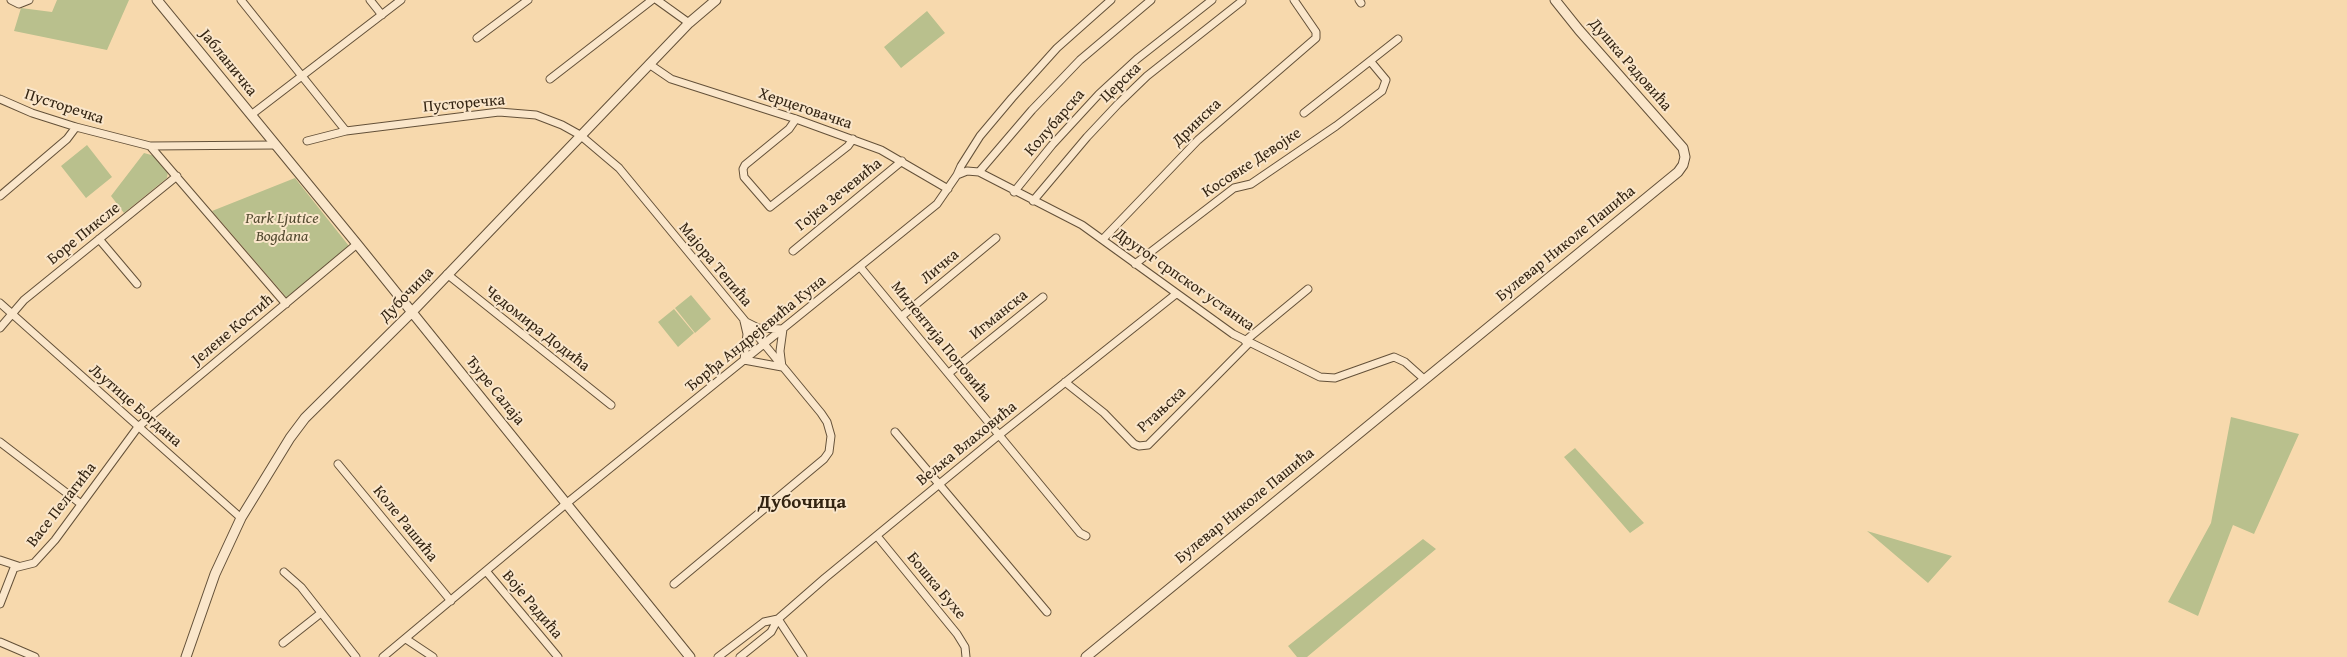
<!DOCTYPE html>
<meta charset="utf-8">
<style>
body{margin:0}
canvas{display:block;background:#f7d9ad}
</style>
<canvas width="2347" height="657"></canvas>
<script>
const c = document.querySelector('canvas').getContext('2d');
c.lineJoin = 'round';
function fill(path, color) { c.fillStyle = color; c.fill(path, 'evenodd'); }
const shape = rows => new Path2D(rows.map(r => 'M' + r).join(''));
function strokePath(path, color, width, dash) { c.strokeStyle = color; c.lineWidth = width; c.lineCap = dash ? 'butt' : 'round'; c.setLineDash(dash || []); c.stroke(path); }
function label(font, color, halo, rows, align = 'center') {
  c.font = font + ' "Gentium Book Plus",serif'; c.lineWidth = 4; c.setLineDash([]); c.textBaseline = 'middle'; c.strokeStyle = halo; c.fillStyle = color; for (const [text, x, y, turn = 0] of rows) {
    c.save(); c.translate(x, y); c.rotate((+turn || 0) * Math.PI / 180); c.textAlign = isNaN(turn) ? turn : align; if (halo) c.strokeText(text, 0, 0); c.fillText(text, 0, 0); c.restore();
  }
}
const green = shape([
 [57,0,129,0,107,50,14,31,21,8,52,12],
 [927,11,945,33,901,68,884,47],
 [87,145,112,177,86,198,61,166],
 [144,153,155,156,168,171,167,178,124,213,111,196],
 [295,178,349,246,287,298,212,211],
 [691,295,711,319,695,333,675,308],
 [674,309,694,333,678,347,658,322],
 [2231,417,2299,434,2254,534,2233,525,2198,616,2168,602,2211,523],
 [1575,448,1644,523,1630,533,1564,457],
 [1867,531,1952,556,1928,583],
 [1423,539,1436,549,1307,657,1297,657,1288,646]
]);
const minor = shape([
 [11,0,19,4,29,0],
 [241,0,346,131,499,112,536,115,562,125,580,135,619,168,821,413,827,422,831,436,829,452,824,459,674,584],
 [370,0,382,15],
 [657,0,689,23],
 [1359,0,1361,3],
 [477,38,528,0],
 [649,64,671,79,796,119,881,150,948,189],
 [550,79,652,0],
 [0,99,32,113,76,127,150,146,286,304],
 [1304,113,1398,39],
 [251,115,401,0],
 [796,119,789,129,745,165,743,169,744,177,770,207,848,146,853,139],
 [307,141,346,131],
 [150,146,275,145],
 [979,172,1032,110,1080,60,1151,0],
 [957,175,967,171,979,172,1082,225,1233,334,1320,377,1335,378,1394,357,1405,362,1424,379],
 [1014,192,1052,145,1099,94,1137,59,1212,0],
 [0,196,67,139,76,127],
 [1033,201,1087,137,1118,104,1147,76,1242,1],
 [99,239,137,284],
 [1103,239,1198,140,1316,38,1316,32,1294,0],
 [793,251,902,161],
 [1135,264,1234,188,1251,184,1336,126,1382,91,1386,80,1371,62],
 [861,268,1080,533,1086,536],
 [447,274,611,405],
 [0,303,241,518],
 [902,316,996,238],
 [744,321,758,328,783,329,780,351,782,367,744,360,747,334,744,321],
 [0,328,24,300,177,176],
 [1245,341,1308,289],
 [949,373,1043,297],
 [1065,382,1104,413,1134,444,1139,446,1148,445,1249,343],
 [895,432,1047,612],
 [0,442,81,504],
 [338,464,451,601],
 [877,536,957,634,965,647,966,657],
 [0,560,18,566],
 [486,571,558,657],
 [284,572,301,587,356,657],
 [0,604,14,568,34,563,55,540,138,427,357,244],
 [778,619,803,657],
 [406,639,433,657],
 [0,642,35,657],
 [283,643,321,613],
 [383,657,567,503,937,204,957,175,961,166,980,136,1012,98,1057,48,1111,0],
 [718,657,764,622,778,619],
 [740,657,771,632,778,619,825,578,999,435,1176,294]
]);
const tertiary = shape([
 [157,0,357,244,690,657],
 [186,657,215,574,241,518,290,438,305,418,412,312,689,23,716,0],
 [1086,657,1678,172,1683,165,1685,157,1683,148,1579,30,1555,0]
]);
const streetNames = [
 ["Јабланичка",228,63,51],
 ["Душка Радовића",1630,65,49],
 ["Церска",1121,83,-44],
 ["Пусторечка",464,104,-5],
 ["Пусторечка",64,107,18],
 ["Херцеговачка",805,109,19],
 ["Колубарска",1055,123,-49],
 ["Дринска",1197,123,-44],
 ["Косовке Девојке",1252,163,-33],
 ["Гојка Зечевића",839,195,-39],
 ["Боре Пиксле",84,234,-39],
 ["Булевар Николе Пашића",1566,244,-39],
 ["Мајора Тепића",715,265,50],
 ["Личка",940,267,-40],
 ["Другог српског устанка",1184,280,35],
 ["Дубочица",407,295,-46],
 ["Игманска",999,315,-39],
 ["Чедомира Додића",537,329,38],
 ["Јелене Костић",233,330,-40],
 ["Ђорђа Андрејевића Куна",756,334,-39],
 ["Милентија Поповића",941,342,51],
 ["Ђуре Салаја",495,391,51],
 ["Љутице Богдана",135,406,41],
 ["Ртањска",1162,410,-43],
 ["Вељка Влаховића",967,444,-39],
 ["Васе Пелагића",62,505,-52],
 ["Булевар Николе Пашића",1245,506,-39],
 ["Коле Рашића",405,524,51],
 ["Бошка Бухе",936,586,50],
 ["Воје Радића",532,605,50]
];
const parkNames = [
 ["Park Ljutice",282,219],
 ["Bogdana",282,237]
];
const quarterNames = [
 ["Дубочица",802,503]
];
fill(green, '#b9c08d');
strokePath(minor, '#645139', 9);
strokePath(tertiary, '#645139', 11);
strokePath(minor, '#fae6ca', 7);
strokePath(tertiary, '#fae6ca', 9);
label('16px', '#332412', '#fae6ca', streetNames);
label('italic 16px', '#544b31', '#fae6ca', parkNames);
label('bold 19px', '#332412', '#fae6ca', quarterNames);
</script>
